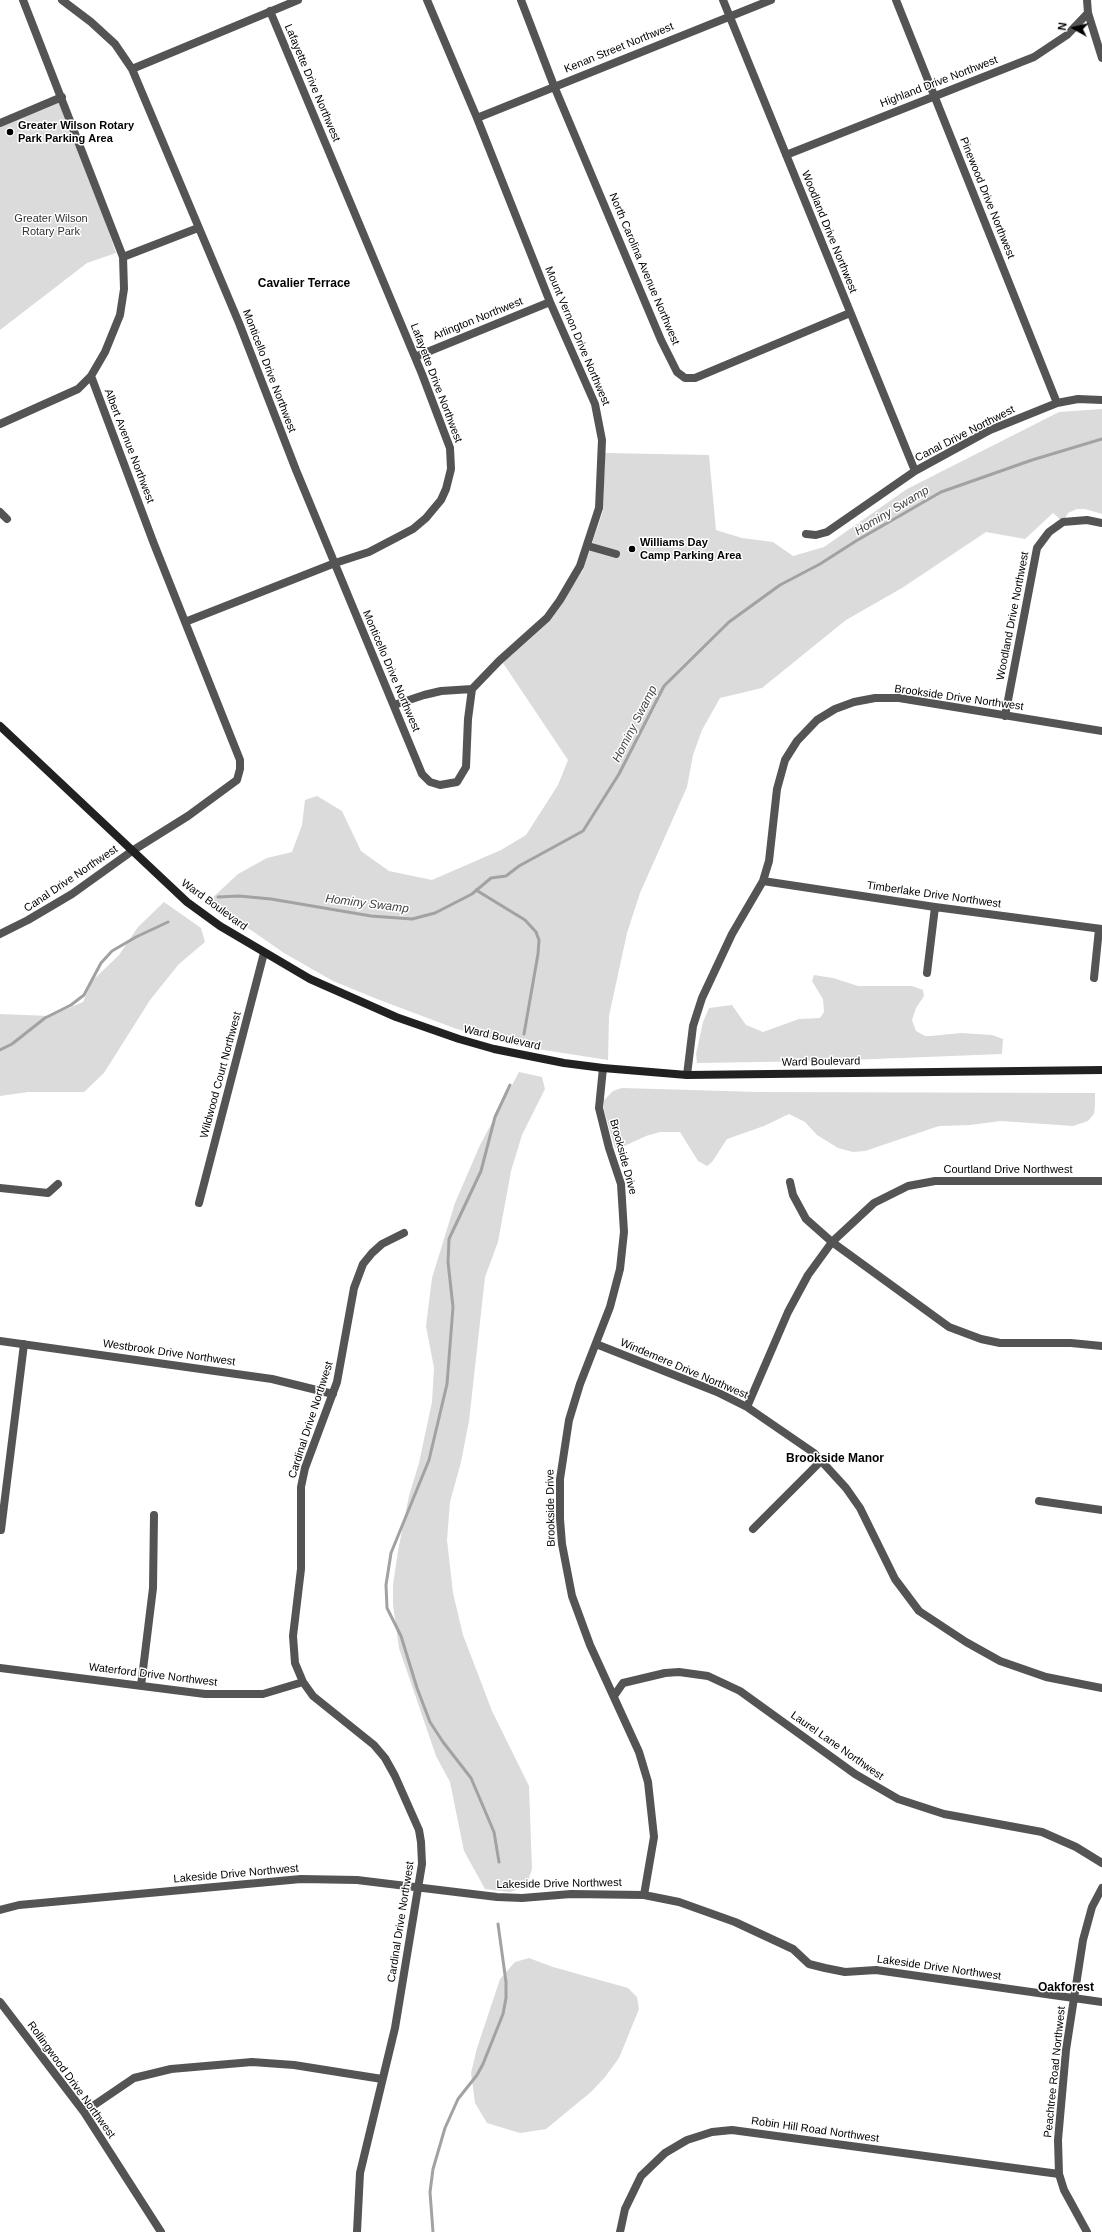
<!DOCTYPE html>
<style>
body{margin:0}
#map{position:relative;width:1102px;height:2232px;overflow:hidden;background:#fff;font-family:Arial,sans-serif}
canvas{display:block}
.north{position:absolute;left:1054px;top:8px;width:40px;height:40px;-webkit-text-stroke:3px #fff;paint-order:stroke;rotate:278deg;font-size:11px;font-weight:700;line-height:16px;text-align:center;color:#000}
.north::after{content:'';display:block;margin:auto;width:14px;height:18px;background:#000;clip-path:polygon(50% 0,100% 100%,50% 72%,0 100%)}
</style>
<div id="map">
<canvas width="1102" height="2232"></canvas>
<div class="north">N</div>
</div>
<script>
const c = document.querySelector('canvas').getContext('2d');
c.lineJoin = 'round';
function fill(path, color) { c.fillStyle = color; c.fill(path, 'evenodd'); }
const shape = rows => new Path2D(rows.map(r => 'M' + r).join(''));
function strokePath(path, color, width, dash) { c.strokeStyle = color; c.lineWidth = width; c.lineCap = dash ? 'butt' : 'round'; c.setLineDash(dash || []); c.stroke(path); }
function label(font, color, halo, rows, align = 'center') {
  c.font = font + ' Arial,sans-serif'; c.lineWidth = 3; c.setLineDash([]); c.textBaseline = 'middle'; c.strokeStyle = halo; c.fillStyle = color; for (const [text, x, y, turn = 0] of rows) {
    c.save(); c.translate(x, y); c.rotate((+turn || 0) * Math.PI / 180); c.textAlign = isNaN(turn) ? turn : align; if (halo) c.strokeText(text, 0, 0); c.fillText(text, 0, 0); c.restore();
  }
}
const green = shape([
 [62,97,116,253,87,263,0,330,0,124],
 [1102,409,1102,514,1085,509,1077,509,1068,513,1063,522,1053,513,1025,539,986,532,902,588,846,620,762,688,720,698,702,730,693,755,687,787,640,893,627,933,609,1016,608,1060,512,1045,454,1028,377,999,333,981,284,953,209,901,238,874,267,858,292,852,302,825,305,800,317,796,342,811,361,851,389,871,432,880,501,850,526,835,558,785,568,760,503,663,550,621,583,570,603,511,605,453,709,455,716,530,742,538,773,542,793,556,824,547,907,489,1059,412],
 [164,902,201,928,205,942,179,964,150,1000,104,1073,84,1092,28,1092,0,1096,0,1014,50,1016,83,1002,93,980,119,955,138,927],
 [814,975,833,978,858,986,912,986,923,990,924,996,916,1008,912,1020,916,1031,925,1036,931,1036,961,1033,992,1035,1003,1039,1002,1054,823,1061,697,1063,696,1054,703,1022,709,1008,732,1005,746,1025,763,1032,799,1019,820,1018,824,1012,823,999,812,981],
 [519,1072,542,1077,545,1089,522,1135,511,1171,498,1242,485,1277,469,1421,461,1462,450,1502,447,1540,453,1593,463,1635,492,1711,529,1786,532,1869,526,1886,510,1892,485,1889,464,1851,450,1782,436,1756,399,1648,393,1605,393,1585,398,1551,409,1496,419,1463,432,1402,434,1368,426,1326,432,1278,455,1203,480,1145],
 [622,1088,759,1092,1095,1093,1095,1105,1094,1114,1088,1121,1073,1126,1001,1121,970,1125,939,1126,865,1151,853,1152,838,1148,817,1135,805,1122,789,1114,764,1126,727,1139,712,1162,707,1166,698,1161,680,1132,660,1132,646,1136,620,1148,615,1148,604,1110,604,1100,613,1091],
 [529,1958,553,1967,628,1988,637,1997,639,2009,619,2058,605,2077,591,2092,546,2129,520,2133,487,2123,475,2103,471,2073,477,2048,500,1979,515,1962]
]);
const stream = shape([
 [476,890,525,920,536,932,539,940,538,954,524,1034],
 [218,897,239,896,271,899,371,916,412,919,435,913,472,894,491,878,506,876,519,866,583,831,619,774,664,686,729,622,780,585,820,564,856,541,941,492,1032,460,1102,439],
 [0,1050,12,1044,45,1018,71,1005,84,995,101,963,112,951,136,937,168,922],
 [499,1862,494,1832,471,1778,443,1742,430,1722,417,1688,401,1636,387,1608,386,1585,391,1553,429,1460,447,1384,453,1307,448,1262,449,1239,481,1171,495,1117,510,1085],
 [433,2232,430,2192,433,2169,445,2128,458,2099,477,2075,483,2064,503,2014,506,1998,506,1982,498,1924]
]);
const minor = shape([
 [62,0,91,22,115,44,132,69,239,323,296,470,422,774,430,782,440,785,457,782,466,767,468,719,472,689,499,661,547,618,560,600,580,566,599,508,602,440,595,404,550,302,477,118,427,0],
 [521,0,554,86,661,340,677,372,685,378,695,378,850,313],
 [723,0,915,471],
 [896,0,1057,403],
 [1087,0,1088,13,1102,58],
 [132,69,298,0],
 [477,118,771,0],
 [0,123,62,97],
 [786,155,1034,57,1067,35,1088,13],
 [123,257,198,228],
 [415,357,550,302],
 [0,424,78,389,91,376],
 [0,512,7,519],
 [806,534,816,535,827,532,915,471,990,430,1057,403,1078,399,1102,400],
 [588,546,616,554],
 [185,622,335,563,369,552,413,529,426,518,441,500,446,489,451,469,450,448,422,374,270,11],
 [394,705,424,695,441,691,472,689],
 [1005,716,1037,548,1049,532,1063,522,1087,520,1102,523],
 [763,881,935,907,1102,929],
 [0,934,28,920,72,894,132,851,188,816,237,780,240,769,240,760,154,544,91,376,105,352,120,315,124,289,123,257,23,0],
 [927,973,935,907],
 [1094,978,1099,929],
 [603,1068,599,1108,609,1148,621,1184,624,1232,620,1269,610,1307,580,1384,569,1420,560,1479,560,1519,562,1544,572,1596,590,1645,639,1752,648,1782,654,1837,644,1895],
 [687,1075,693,1026,702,998,732,934,763,881,769,861,777,789,785,760,797,741,817,720,835,709,854,702,875,698,899,698,1102,731],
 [790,1182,793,1195,806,1219,832,1242,949,1327,981,1339,1000,1343,1071,1343,1102,1346],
 [0,1188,48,1193,58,1184],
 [199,1203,264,953],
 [0,1341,272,1379,333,1394],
 [596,1344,717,1392,747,1407,814,1453,846,1488,860,1508,895,1579,919,1611,966,1642,1000,1661,1046,1677,1102,1688],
 [747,1407,788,1312,808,1275,832,1242,874,1203,908,1186,935,1181,1102,1181],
 [1039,1501,1102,1510],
 [753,1529,822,1460],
 [1,1530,24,1344],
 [0,1668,205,1694,263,1694,303,1682],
 [141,1686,153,1588,154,1515],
 [614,1696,623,1683,665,1673,679,1672,708,1676,740,1691,855,1774,898,1799,944,1814,1042,1832,1076,1847,1102,1863],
 [0,1910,19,1905,301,1879,357,1880,497,1897,522,1898,571,1894,644,1895,679,1902,735,1922,793,1949,809,1964,825,1968,845,1972,876,1970,1102,2002],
 [0,2002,84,2112,161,2232],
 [84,2112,134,2078,171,2069,252,2062,294,2065,382,2079],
 [357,2232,360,2173,395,2028,422,1864,421,1842,419,1830,395,1776,385,1758,374,1745,313,1696,303,1682,295,1663,293,1636,301,1569,301,1487,305,1468,337,1382,354,1288,363,1264,372,1253,382,1244,404,1233],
 [620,2232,625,2209,641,2176,665,2153,687,2140,712,2132,732,2130,1059,2174],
 [1087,2232,1064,2190,1059,2174,1058,2140,1066,2050,1083,1940,1092,1907,1102,1888]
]);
const secondary = shape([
 [0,726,187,902,220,926,310,979,396,1017,459,1039,494,1049,564,1063,603,1068,687,1075,1102,1070]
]);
const markers = [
 [10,132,4,"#000"],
 [632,549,4,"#000"]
];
const streetNames = [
 ["Kenan Street Northwest",619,48,-22],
 ["Highland Drive Northwest",939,82,-21],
 ["Lafayette Drive Northwest",312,83,67],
 ["Pinewood Drive Northwest",987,198,68],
 ["Woodland Drive Northwest",829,232,68],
 ["North Carolina Avenue Northwest",644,269,67],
 ["Arlington Northwest",478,319,-22],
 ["Mount Vernon Drive Northwest",577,336,67],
 ["Monticello Drive Northwest",269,371,69],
 ["Lafayette Drive Northwest",436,383,69],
 ["Canal Drive Northwest",965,434,-27],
 ["Albert Avenue Northwest",129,446,69],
 ["Woodland Drive Northwest",1013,616,-79],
 ["Monticello Drive Northwest",391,671,67],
 ["Brookside Drive Northwest",959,698,8],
 ["Canal Drive Northwest",71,879,-34],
 ["Timberlake Drive Northwest",934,895,8],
 ["Ward Boulevard",214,905,36],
 ["Ward Boulevard",502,1038,13],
 ["Ward Boulevard",821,1062,-1],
 ["Wildwood Court Northwest",221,1075,-75],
 ["Brookside Drive",623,1157,75],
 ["Courtland Drive Northwest",1008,1170],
 ["Westbrook Drive Northwest",169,1353,8],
 ["Windemere Drive Northwest",684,1369,23],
 ["Cardinal Drive Northwest",311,1420,-72],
 ["Brookside Drive",551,1508,-91],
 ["Waterford Drive Northwest",153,1675,7],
 ["Laurel Lane Northwest",837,1746,35],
 ["Lakeside Drive Northwest",236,1874,-5],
 ["Lakeside Drive Northwest",559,1884,-1],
 ["Cardinal Drive Northwest",401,1922,-81],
 ["Lakeside Drive Northwest",939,1968,8],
 ["Peachtree Road Northwest",1055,2072,-84],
 ["Rollingwood Drive Northwest",71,2080,54],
 ["Robin Hill Road Northwest",815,2130,8]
];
const poiNames = [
 ["Greater Wilson Rotary",18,126],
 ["Park Parking Area",18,139],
 ["Williams Day",640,543],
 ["Camp Parking Area",640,556]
];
const parkNames = [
 ["Greater Wilson",51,219],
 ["Rotary Park",51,232]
];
const neighbourhoodNames = [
 ["Cavalier Terrace",304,284],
 ["Brookside Manor",835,1459],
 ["Oakforest",1066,1988]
];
const waterNames = [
 ["Hominy Swamp",892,511,-31],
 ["Hominy Swamp",635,724,-63],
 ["Hominy Swamp",367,904,7]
];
fill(green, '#dbdbdb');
strokePath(stream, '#a2a2a2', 3);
strokePath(minor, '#545454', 8);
strokePath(secondary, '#212121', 8);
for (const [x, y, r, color] of markers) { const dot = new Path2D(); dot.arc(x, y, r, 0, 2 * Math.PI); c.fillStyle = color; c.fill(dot); strokePath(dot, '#fff', 1.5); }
label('11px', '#000', '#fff', streetNames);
label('bold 11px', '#000', '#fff', poiNames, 'left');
label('11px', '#323232', '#fff', parkNames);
label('bold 12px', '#000', '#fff', neighbourhoodNames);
label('italic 12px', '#434343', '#fff', waterNames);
</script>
